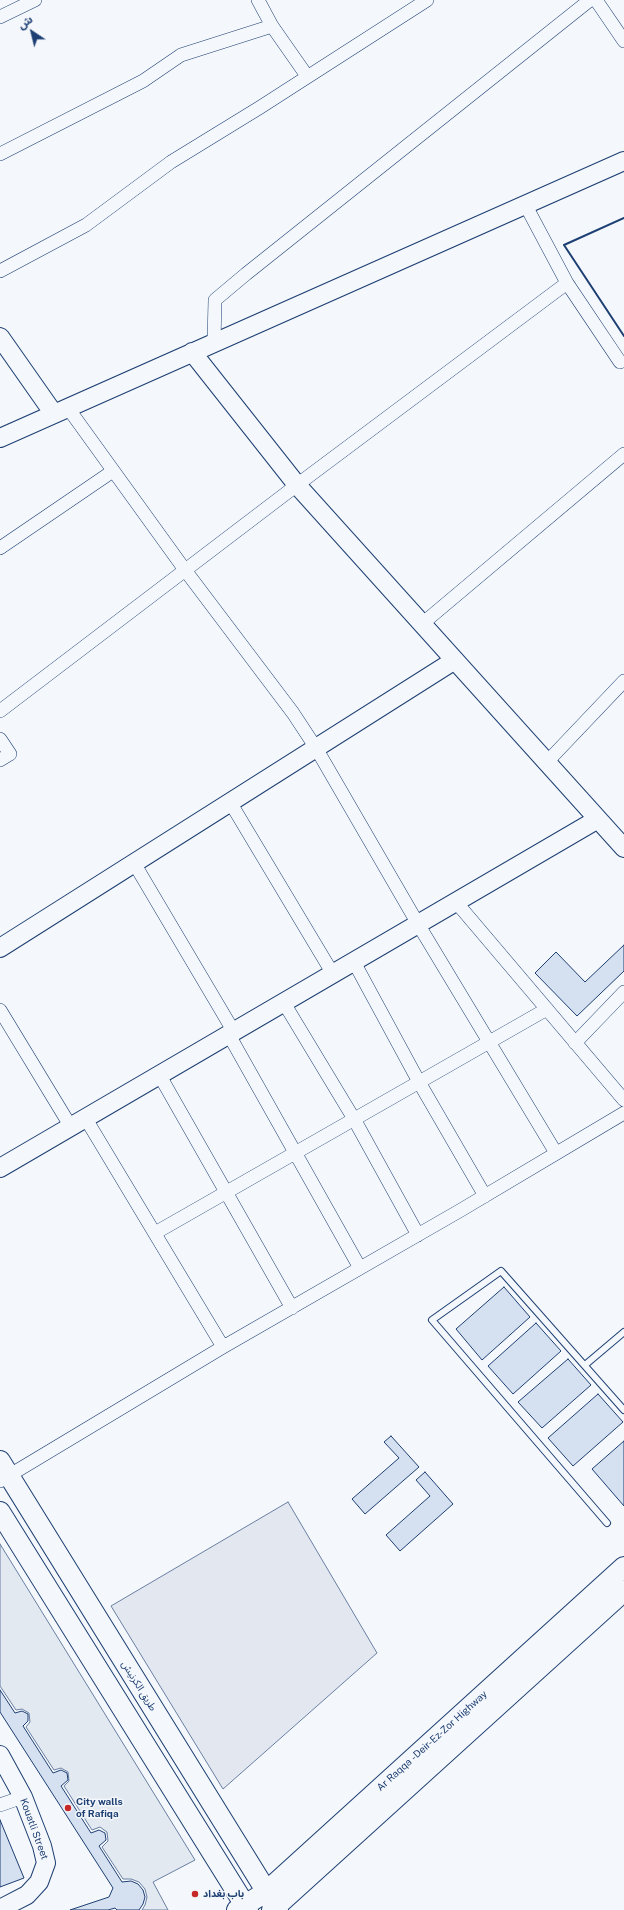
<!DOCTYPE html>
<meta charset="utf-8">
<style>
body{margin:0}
#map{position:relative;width:624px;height:1910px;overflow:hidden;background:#f4f7fb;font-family:"Public Sans","Noto Sans Arabic",sans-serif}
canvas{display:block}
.north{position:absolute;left:12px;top:12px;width:40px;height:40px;-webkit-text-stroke:3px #f4f7fb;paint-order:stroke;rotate:325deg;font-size:11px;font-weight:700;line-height:16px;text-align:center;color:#1d3f73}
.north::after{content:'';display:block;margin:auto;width:14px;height:18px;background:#1d3f73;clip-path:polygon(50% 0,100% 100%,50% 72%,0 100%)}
</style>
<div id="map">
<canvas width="624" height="1910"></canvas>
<div class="north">ش</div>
</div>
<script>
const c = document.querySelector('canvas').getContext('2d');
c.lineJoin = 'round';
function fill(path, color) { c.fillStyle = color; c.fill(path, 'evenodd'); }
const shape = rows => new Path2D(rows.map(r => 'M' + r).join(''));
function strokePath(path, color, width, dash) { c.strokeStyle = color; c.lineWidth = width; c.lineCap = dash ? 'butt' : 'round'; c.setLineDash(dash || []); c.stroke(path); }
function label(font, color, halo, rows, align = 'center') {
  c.font = font + ' "Public Sans","Noto Sans Arabic",sans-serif'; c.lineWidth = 3; c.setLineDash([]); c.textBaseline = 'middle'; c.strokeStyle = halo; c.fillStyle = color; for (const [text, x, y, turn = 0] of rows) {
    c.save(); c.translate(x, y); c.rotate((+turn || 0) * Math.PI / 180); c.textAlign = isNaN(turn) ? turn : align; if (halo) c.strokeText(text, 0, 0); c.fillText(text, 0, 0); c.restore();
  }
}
const green = shape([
 [0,1544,195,1860,153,1882,168,1910,142,1910,145,1905,147,1897,145,1889,139,1882,131,1879,123,1879,102,1847,108,1841,107,1832,100,1827,92,1830,64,1786,69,1781,68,1772,61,1768,54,1770,26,1727,30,1722,29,1713,22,1709,16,1710,0,1686,0,1544]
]);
const parking = shape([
 [288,1502,377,1653,223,1789,111,1606,288,1502]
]);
const building = shape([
 [624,945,624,971,577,1016,535,973,556,952,585,982,624,945],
 [504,1287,530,1317,482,1360,456,1329,504,1287],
 [536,1323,561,1351,513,1394,488,1366,536,1323],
 [568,1359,591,1385,542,1428,518,1402,568,1359],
 [598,1394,623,1422,573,1466,548,1438,598,1394],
 [391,1436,419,1467,365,1514,352,1499,399,1458,384,1442,391,1436],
 [624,1441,624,1506,592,1469,624,1441],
 [425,1472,453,1504,400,1551,386,1535,430,1496,416,1480,425,1472],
 [0,1690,15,1713,22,1711,28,1714,28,1721,23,1726,53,1773,61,1770,67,1773,68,1780,61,1786,91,1833,99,1830,105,1833,106,1840,99,1846,122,1882,131,1881,138,1884,143,1890,145,1897,143,1904,139,1910,117,1910,115,1908,108,1910,70,1910,109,1897,113,1888,0,1712,0,1690],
 [0,1820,24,1878,0,1887,0,1820]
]);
const lane = shape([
 [585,1365,624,1332],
 [607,1523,432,1320,501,1271,624,1410]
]);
const street = shape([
 [258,0,272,26,307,76],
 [596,0,624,41],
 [0,17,35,0],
 [0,154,143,81,181,55,272,26],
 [525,204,567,283,620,362],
 [0,271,86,225,171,162,259,108,427,0],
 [214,342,215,300,246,274,590,0],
 [68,408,185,570,293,713,316,748,418,924,556,1153],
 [0,548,113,471],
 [422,624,624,454],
 [0,711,297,485,567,283],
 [0,739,10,754,0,760],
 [547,762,624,681],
 [230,802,333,974],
 [134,863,234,1032],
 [456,902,624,1100],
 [354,962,419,1082,485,1196],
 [284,1003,354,1119,418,1235],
 [0,1010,71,1127],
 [229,1035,360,1268],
 [575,1043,624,992],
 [160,1076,292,1308],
 [86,1119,223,1347],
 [155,1233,547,1009],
 [0,1481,223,1347,461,1210,624,1113],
 [0,1805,23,1797]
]);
const secondary = shape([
 [0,337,54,414],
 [192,352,297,485,624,848],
 [0,438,624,161],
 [0,948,455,660],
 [0,1168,598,819],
 [0,1755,23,1797,42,1846,46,1863,39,1882,27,1895,0,1909]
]);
const primary = shape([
 [0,1461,278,1910],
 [0,1512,248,1910],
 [237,1910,266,1892,624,1567],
 [272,1910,624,1591]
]);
const wall = shape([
 [624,218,564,245,624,336]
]);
const markers = [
 [68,1808,4,"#c62828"],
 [195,1894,4,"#c62828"]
];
const streetNames = [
 ["طريق الكرنيش",139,1686,58],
 ["Ar Raqqa -Deir-Ez-Zor Highway",432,1741,-42],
 ["Kouatli Street",34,1829,70]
];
const poiNames = [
 ["City walls",76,1802],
 ["of Rafiqa",76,1814],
 ["باب بغداد",203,1894]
];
fill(green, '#e3e9f0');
strokePath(green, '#687fa3', 1);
fill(parking, '#e3e8f0');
strokePath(parking, '#687fa3', 1);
fill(building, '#d5e0f0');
strokePath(building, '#1d3f73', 1);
strokePath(lane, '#1d3f73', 8);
strokePath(street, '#1d3f73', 14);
strokePath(secondary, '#1d3f73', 20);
strokePath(primary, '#1d3f73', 22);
strokePath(lane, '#f4f7fb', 6);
strokePath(street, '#f4f7fb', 13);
strokePath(secondary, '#f4f7fb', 18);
strokePath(primary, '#f4f7fb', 20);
strokePath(wall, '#1d3f73', 2);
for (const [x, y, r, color] of markers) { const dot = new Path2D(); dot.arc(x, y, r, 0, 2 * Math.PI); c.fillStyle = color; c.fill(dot); strokePath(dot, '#f4f7fb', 1.5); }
label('10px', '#1d3f73', '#f4f7fb', streetNames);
label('bold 10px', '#1d3f73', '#f4f7fb', poiNames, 'left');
</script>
